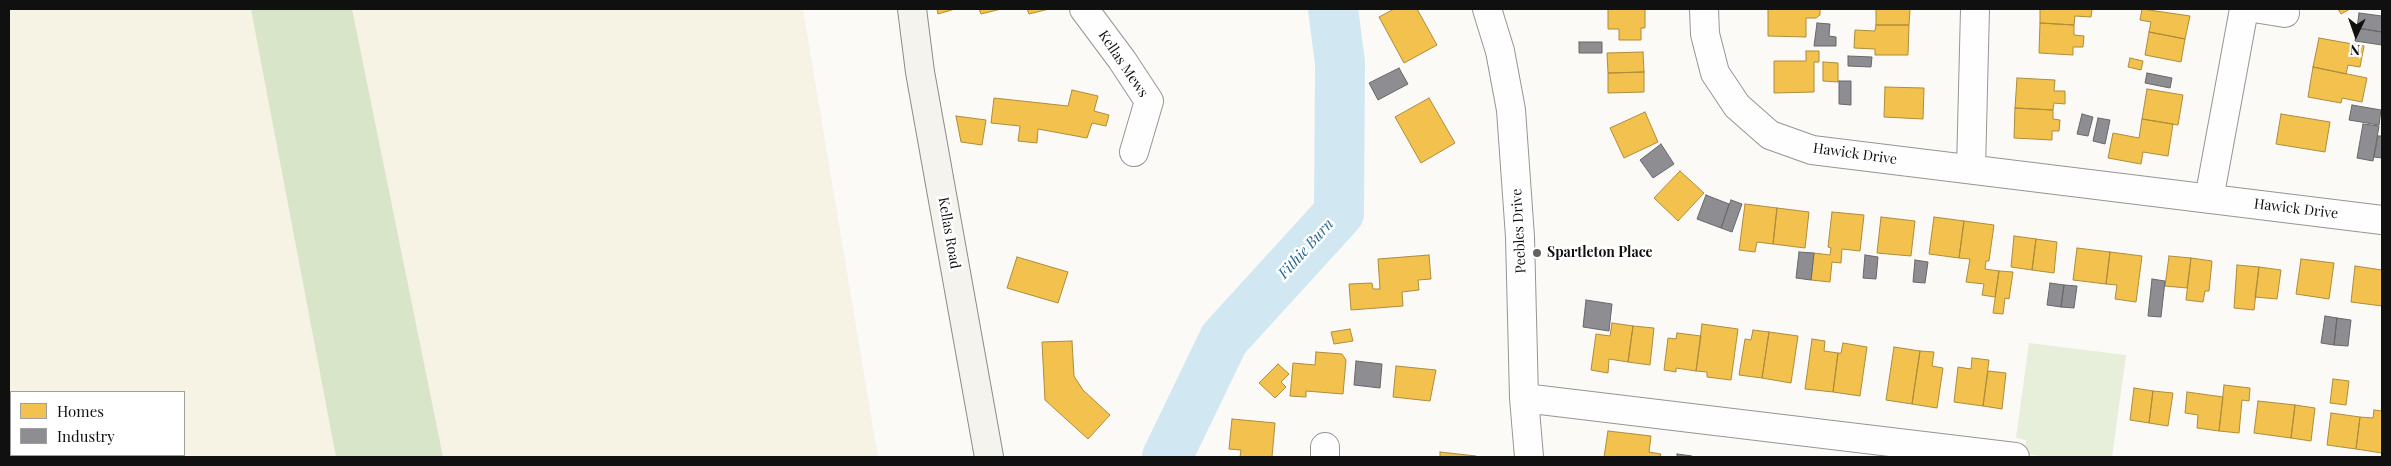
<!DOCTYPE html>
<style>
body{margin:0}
#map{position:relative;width:2391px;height:466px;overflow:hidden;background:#fcfaf7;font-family:"Playfair Display",serif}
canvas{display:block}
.frame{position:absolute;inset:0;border:10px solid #101010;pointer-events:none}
.legend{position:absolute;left:10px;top:391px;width:175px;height:65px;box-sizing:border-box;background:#fff;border:1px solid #9f9f9f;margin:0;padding:6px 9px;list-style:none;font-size:15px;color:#101010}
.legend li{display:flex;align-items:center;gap:10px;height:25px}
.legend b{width:25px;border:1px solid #9f9f9f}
.north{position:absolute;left:2331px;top:10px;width:50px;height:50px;-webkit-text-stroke:4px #fff;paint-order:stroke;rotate:183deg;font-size:14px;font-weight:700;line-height:20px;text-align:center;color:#101010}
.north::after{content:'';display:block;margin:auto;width:18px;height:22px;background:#101010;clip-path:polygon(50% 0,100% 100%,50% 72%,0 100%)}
</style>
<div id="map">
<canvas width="2391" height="466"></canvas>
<div class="frame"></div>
<ul class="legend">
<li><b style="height:14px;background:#f2c14e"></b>Homes</li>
<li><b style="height:14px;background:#8d8d92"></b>Industry</li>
</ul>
<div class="north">N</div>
</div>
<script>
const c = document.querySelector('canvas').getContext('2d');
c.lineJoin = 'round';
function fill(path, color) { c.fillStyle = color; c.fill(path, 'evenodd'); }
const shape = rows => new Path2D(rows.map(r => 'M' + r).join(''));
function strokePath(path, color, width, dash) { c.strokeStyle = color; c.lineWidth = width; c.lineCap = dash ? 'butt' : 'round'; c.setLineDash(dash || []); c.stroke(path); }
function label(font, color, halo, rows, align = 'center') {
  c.font = font + ' "Playfair Display",serif'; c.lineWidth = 5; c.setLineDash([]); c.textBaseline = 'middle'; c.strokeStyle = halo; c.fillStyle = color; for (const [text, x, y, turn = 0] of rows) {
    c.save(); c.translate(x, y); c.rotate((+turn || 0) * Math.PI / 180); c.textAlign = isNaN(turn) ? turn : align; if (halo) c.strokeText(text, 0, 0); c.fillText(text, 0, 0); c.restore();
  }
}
const farmland = shape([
 [9,9,803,9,878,457,9,457],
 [11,392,184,392,184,455,11,455]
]);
const green = shape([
 [2029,343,2126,355,2112,457,2048,457,2024,454,2026,440,2016,438]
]);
const forest = shape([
 [251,9,352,9,443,457,336,457]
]);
const homes = shape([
 [937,9,955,9,938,14,937,9],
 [979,9,1001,9,981,14,979,9],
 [1027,9,1049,9,1029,14,1027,9],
 [1394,9,1417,9,1437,45,1404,63,1379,17,1394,9],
 [1608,9,1645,9,1645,28,1641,28,1641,40,1619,40,1619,29,1608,29,1608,9],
 [1768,9,1820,9,1820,15,1816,18,1806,18,1806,37,1768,36,1768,9],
 [1876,9,1910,9,1909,25,1876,25,1876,9],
 [2040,9,2092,9,2091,17,2075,16,2074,25,2040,23,2040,9],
 [2142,9,2190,16,2185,39,2149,32,2151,22,2140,20,2142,9],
 [2338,9,2350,9,2341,14,2338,9],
 [2040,23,2074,25,2074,35,2084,36,2083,47,2073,47,2073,55,2039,53,2040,23],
 [1876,25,1909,25,1908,55,1875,55,1875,49,1854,48,1855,30,1875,31,1876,25],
 [2149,32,2185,39,2181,62,2145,55,2149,32],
 [2319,38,2364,46,2360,67,2348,65,2346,74,2313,67,2319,38],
 [1806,51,1819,51,1819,62,1814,62,1814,92,1774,93,1774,61,1806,61,1806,51],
 [1643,52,1644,72,1608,73,1607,53,1643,52],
 [2130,58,2143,61,2141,70,2128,67,2130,58],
 [1823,62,1838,63,1838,82,1823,81,1823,62],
 [2313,67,2367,78,2362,102,2342,98,2341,103,2308,97,2313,67],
 [1644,72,1644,92,1608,93,1608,73,1644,72],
 [2017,78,2055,80,2054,91,2065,91,2065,104,2054,103,2053,110,2015,108,2017,78],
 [1885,87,1924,88,1923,119,1884,117,1885,87],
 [2147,89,2183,95,2178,125,2142,119,2147,89],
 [1072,90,1098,96,1094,111,1109,115,1106,126,1092,123,1087,138,1038,129,1037,143,1018,141,1020,126,991,123,994,98,1068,106,1072,90],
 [1429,98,1455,143,1421,163,1395,117,1429,98],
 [2015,108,2053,110,2053,119,2060,120,2059,131,2052,131,2052,140,2014,138,2015,108],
 [1645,112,1658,142,1624,158,1610,128,1645,112],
 [2281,114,2330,122,2325,152,2276,144,2281,114],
 [956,116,986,120,982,145,961,142,956,116],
 [2142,119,2173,124,2168,156,2143,152,2141,164,2108,158,2113,133,2139,138,2142,119],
 [1680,171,1704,193,1678,221,1654,198,1680,171],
 [1745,204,1777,208,1773,244,1757,242,1755,252,1739,250,1745,204],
 [1777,208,1809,212,1805,248,1773,244,1777,208],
 [1832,212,1864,215,1860,251,1842,249,1841,263,1832,262,1830,282,1811,280,1814,253,1830,255,1831,248,1828,247,1832,212],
 [1881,217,1915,221,1911,256,1877,253,1881,217],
 [1934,217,1964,221,1959,258,1929,254,1934,217],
 [1964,221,1994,225,1989,261,1986,261,1985,269,1999,271,1995,297,1982,295,1984,284,1966,282,1970,259,1959,258,1964,221],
 [2014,236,2036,239,2032,270,2011,267,2014,236],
 [2036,239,2057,242,2054,273,2032,270,2036,239],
 [2077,248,2110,252,2106,284,2073,280,2077,248],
 [2110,252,2142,256,2136,302,2115,299,2117,285,2106,284,2110,252],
 [1429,255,1431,279,1418,280,1419,290,1402,292,1403,306,1351,310,1349,284,1372,283,1373,289,1380,289,1378,259,1429,255],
 [2169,256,2191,258,2187,288,2165,286,2169,256],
 [1017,257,1068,272,1058,303,1007,288,1017,257],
 [2191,258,2212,261,2209,291,2205,291,2203,302,2186,300,2191,258],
 [2301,259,2334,263,2329,299,2296,294,2301,259],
 [2237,265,2259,267,2254,310,2234,308,2237,265],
 [2355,266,2382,270,2382,306,2351,302,2355,266],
 [2259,267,2281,270,2277,299,2255,297,2259,267],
 [1999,271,2013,272,2009,299,2005,298,2003,314,1993,313,1999,271],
 [1612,323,1633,326,1628,362,1609,359,1608,373,1591,370,1596,334,1610,336,1612,323],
 [1702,324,1738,329,1731,380,1707,377,1707,372,1696,371,1702,324],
 [1633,326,1654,328,1650,365,1628,362,1633,326],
 [1350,329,1353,341,1334,344,1331,332,1350,329],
 [1753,330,1769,332,1762,378,1739,375,1745,339,1751,340,1753,330],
 [1769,332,1798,336,1791,383,1762,378,1769,332],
 [1677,333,1701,336,1696,371,1676,368,1676,372,1664,370,1668,338,1676,339,1677,333],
 [1812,339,1825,341,1824,351,1838,353,1833,392,1805,389,1812,339],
 [1072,341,1074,376,1083,390,1110,415,1088,439,1045,400,1042,342,1072,341],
 [1843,343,1867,347,1860,396,1833,392,1838,353,1841,353,1843,343],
 [1894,347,1920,351,1912,404,1886,400,1894,347],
 [1920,351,1934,352,1932,366,1943,368,1937,408,1912,404,1920,351],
 [1316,352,1342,354,1346,360,1343,394,1306,391,1306,397,1290,396,1293,363,1315,365,1316,352],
 [1972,358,1989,360,1983,406,1954,402,1958,367,1971,369,1972,358],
 [1278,364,1289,374,1281,382,1286,387,1275,398,1259,383,1278,364],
 [1396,366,1436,370,1430,401,1393,397,1396,366],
 [1988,371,2006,373,2002,409,1983,406,1988,371],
 [2333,379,2349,381,2346,405,2330,403,2333,379],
 [2224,385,2250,388,2249,401,2242,400,2239,433,2219,431,2224,385],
 [2134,388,2153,391,2149,423,2130,420,2134,388],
 [2153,391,2173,393,2168,426,2149,423,2153,391],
 [2187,392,2223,397,2219,431,2197,428,2198,415,2185,413,2187,392],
 [2258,401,2295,405,2291,438,2254,433,2258,401],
 [2295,405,2315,408,2311,441,2291,438,2295,405],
 [2374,410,2382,411,2382,453,2356,449,2360,417,2373,418,2374,410],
 [2331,413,2360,417,2356,449,2327,445,2331,413],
 [1232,419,1275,423,1272,457,1240,457,1241,450,1229,449,1232,419],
 [1608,431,1651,436,1649,452,1661,454,1660,457,1604,457,1608,431],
 [1440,452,1476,456,1476,457,1440,457,1440,452]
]);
const industry = shape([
 [2359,13,2382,16,2382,32,2357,28,2359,13],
 [1817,23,1830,24,1829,36,1836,37,1836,46,1814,46,1817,23],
 [2357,28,2382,32,2382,45,2355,41,2357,28],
 [1579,42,1602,42,1602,53,1579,53,1579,42],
 [1848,56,1872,57,1871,67,1848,66,1848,56],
 [1399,68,1408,84,1378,100,1369,83,1399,68],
 [2147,73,2172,78,2170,88,2145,83,2147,73],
 [1839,81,1851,81,1851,105,1839,104,1839,81],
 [2352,105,2381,110,2379,125,2349,120,2352,105],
 [2082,114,2093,117,2088,136,2077,134,2082,114],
 [2098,118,2110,120,2105,144,2093,141,2098,118],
 [2363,124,2379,126,2373,161,2357,158,2363,124],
 [2378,136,2382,136,2382,158,2374,157,2378,136],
 [1661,144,1674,164,1653,178,1640,160,1661,144],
 [1706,195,1729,204,1721,228,1697,219,1706,195],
 [1731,200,1742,204,1732,232,1721,228,1731,200],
 [1799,252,1814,253,1811,280,1796,278,1799,252],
 [1865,255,1878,257,1876,279,1863,278,1865,255],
 [1915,260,1928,262,1925,283,1913,282,1915,260],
 [2152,279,2165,281,2161,317,2148,316,2152,279],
 [2050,283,2064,285,2061,307,2047,305,2050,283],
 [2064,285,2077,286,2074,308,2061,307,2064,285],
 [1586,300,1612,304,1609,331,1583,327,1586,300],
 [2325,316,2337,318,2334,345,2321,343,2325,316],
 [2337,318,2351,320,2348,346,2334,345,2337,318],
 [1356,361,1382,364,1380,388,1354,385,1356,361],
 [1677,454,1692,456,1692,457,1677,457,1677,454]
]);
const river = shape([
 [1167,457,1224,339,1339,213,1340,63,1333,9]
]);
const minor = shape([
 [1084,9,1122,60,1149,101,1134,152],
 [1487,9,1500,51,1511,110,1520,237,1524,398,1529,457],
 [1704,9,1705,34,1715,73,1737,106,1770,135,1812,150,2382,220],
 [2260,9,2285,13],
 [1971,169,1975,9],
 [2209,199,2244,9],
 [1524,398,2015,457],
 [1325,447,1325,457]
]);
const secondary = shape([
 [912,9,920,72,989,457]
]);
const markers = [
 [1537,253,5,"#636261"]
];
const streetNames = [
 ["Kellas Mews",1123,64,56],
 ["Hawick Drive",1855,154,8],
 ["Hawick Drive",2296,209,7],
 ["Peebles Drive",1519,231,-93],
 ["Kellas Road",949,233,80]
];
const poiNames = [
 ["Spartleton Place",1547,253]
];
const waterNames = [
 ["Fithie Burn",1306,249,-48]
];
fill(farmland, '#f6f3e5');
fill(green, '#e7eed9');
fill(forest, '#d8e5c8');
fill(homes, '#f2c14e');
strokePath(homes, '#ae8c3b', 1);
fill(industry, '#8d8d92');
strokePath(industry, '#68686b', 1);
strokePath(river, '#d1e7f1', 50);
strokePath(minor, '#969594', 30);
strokePath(secondary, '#8d8c8b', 30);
strokePath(minor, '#fffefe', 28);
strokePath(secondary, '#f4f3ed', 28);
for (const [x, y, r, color] of markers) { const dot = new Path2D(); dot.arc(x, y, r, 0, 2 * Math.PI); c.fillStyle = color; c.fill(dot); strokePath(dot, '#fff', 2); }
label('14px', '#101010', '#fff', streetNames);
label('bold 14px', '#101010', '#fff', poiNames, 'left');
label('italic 15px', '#286893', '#fff', waterNames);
</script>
